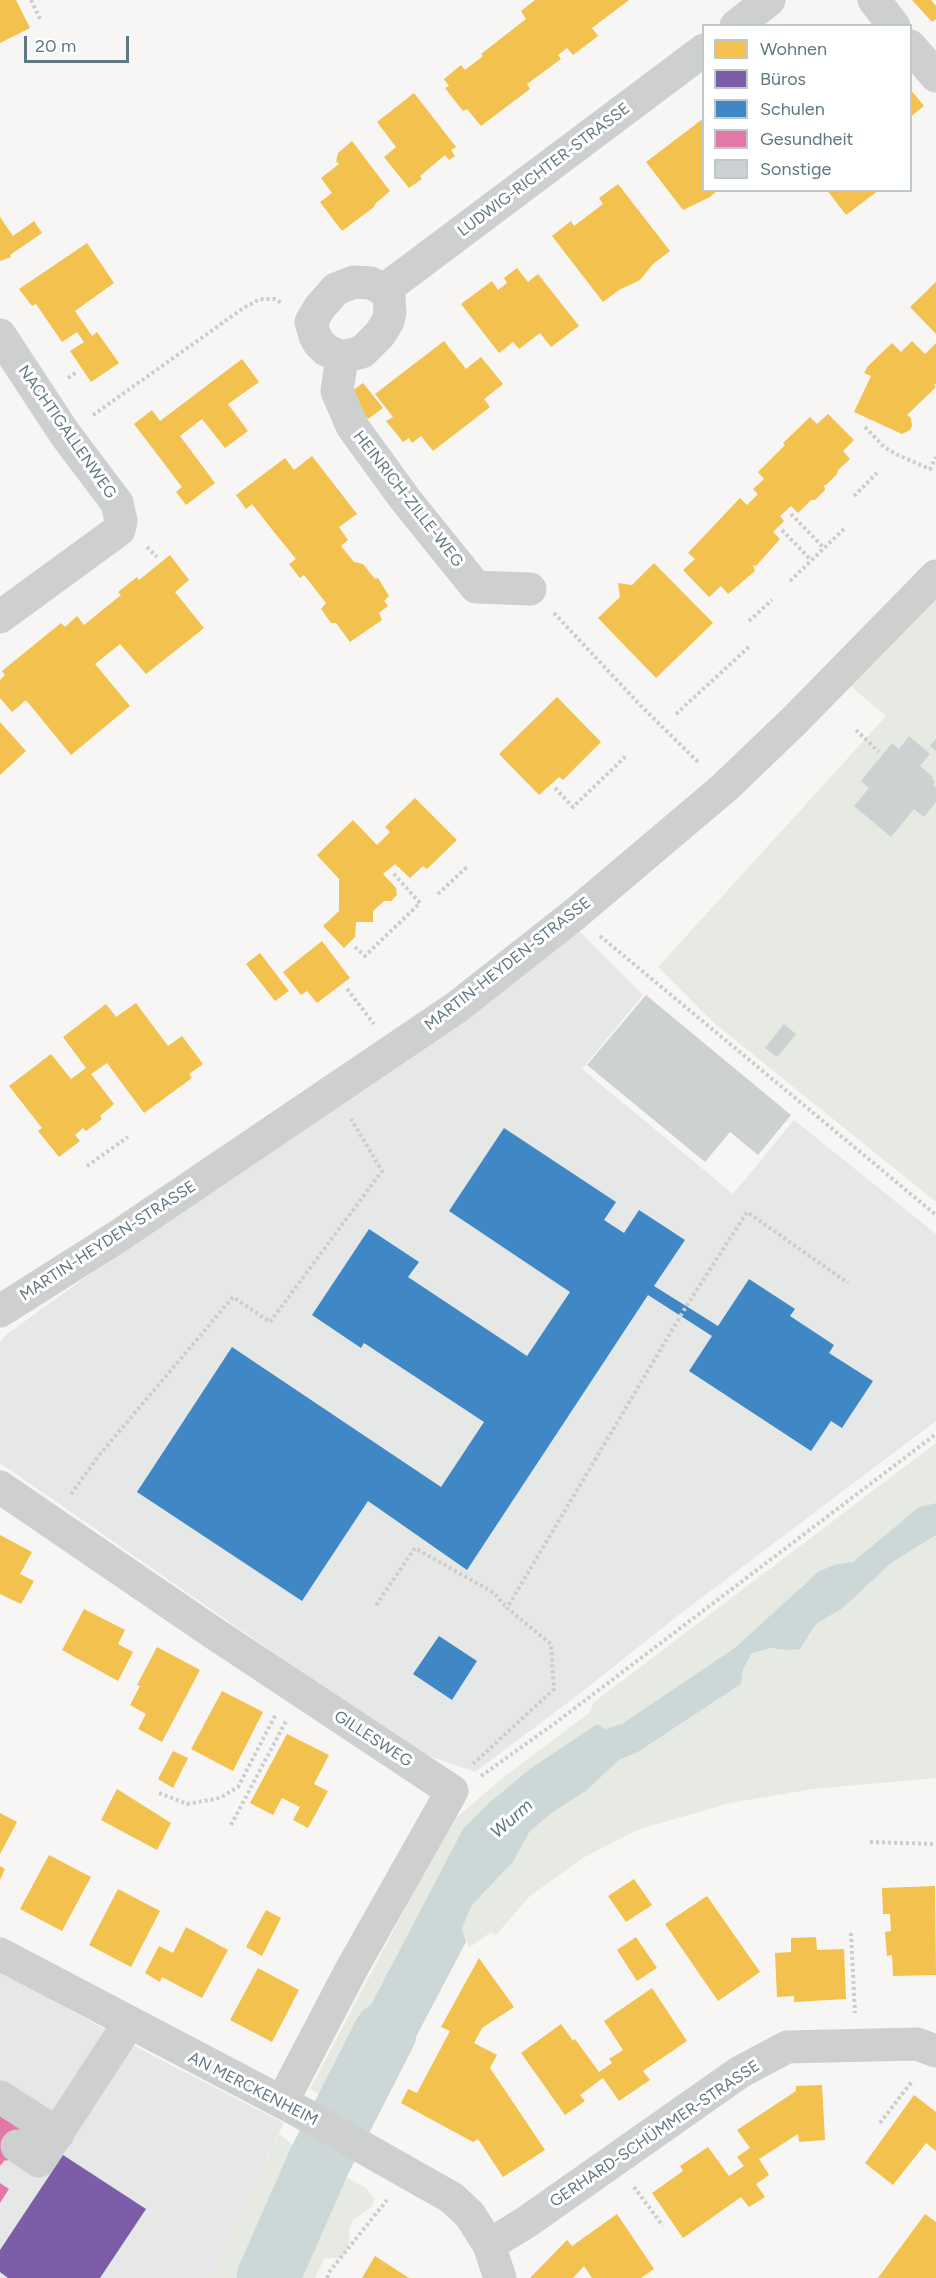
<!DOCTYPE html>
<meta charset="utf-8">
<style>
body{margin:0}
#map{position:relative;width:936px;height:2278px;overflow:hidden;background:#f7f6f5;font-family:Figtree,sans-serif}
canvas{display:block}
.legend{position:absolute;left:702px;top:24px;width:210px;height:168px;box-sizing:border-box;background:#fff;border:2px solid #bfc9cd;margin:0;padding:8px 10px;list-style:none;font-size:18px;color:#607881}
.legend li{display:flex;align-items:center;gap:12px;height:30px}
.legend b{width:30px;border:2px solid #bfc9cd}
.scale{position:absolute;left:24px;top:36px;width:105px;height:27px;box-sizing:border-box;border:3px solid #607881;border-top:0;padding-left:8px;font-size:18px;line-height:21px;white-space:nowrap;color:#607881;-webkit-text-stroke:4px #fff;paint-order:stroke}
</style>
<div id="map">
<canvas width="936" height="2278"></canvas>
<ul class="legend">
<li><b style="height:16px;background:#f2c14e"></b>Wohnen</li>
<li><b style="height:16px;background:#7b5ea7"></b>Büros</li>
<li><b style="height:16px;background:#3f88c5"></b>Schulen</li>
<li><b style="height:16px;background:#e377a8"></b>Gesundheit</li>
<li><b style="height:16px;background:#ced1d1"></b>Sonstige</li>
</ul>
<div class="scale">20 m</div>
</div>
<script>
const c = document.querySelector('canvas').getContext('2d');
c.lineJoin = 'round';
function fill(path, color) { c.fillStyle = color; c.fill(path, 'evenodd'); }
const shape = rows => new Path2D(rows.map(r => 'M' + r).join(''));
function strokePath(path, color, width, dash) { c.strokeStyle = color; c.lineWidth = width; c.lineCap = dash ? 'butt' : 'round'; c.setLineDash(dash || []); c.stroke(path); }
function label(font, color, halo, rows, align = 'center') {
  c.font = font + ' Figtree,sans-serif'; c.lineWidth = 6; c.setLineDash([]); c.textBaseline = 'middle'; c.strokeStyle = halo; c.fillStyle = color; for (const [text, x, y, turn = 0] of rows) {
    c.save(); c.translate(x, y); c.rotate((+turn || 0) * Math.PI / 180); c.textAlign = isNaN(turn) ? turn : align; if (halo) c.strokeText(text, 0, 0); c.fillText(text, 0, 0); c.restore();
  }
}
const built = shape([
 [579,931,643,995,582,1069,733,1194,794,1120,936,1234,936,1421,680,1614,578,1695,475,1772,417,1752,0,1463,0,1342,7,1334,136,1241],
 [0,1971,144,2051,284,2123,230,2234,212,2278,0,2278]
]);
const green = shape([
 [936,594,936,1202,714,1023,658,967,886,716,849,685],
 [936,1443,936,1503,919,1507,853,1562,836,1564,803,1585,780,1609,736,1647,622,1725,604,1729,597,1724,463,1829,323,2096,310,2089,430,1861,456,1818,505,1776,590,1712,594,1702],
 [936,1535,936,1778,813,1789,730,1803,637,1830,583,1858,530,1896,496,1935,491,1932,469,1948,462,1928,472,1905,513,1862,530,1831,553,1812,586,1791,619,1760,638,1752,741,1684,743,1670,751,1654,770,1648,786,1650,809,1636,816,1624,843,1608,891,1563],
 [279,2134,299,2150,240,2278,212,2278,230,2234],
 [341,2174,366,2188,375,2199,371,2207,353,2220,349,2231,350,2239,346,2252,341,2258,325,2258,315,2278,296,2278]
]);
const water = shape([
 [936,1503,936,1535,891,1563,843,1608,816,1624,800,1649,786,1650,770,1648,751,1654,743,1670,741,1684,638,1752,619,1760,586,1791,553,1812,530,1831,513,1862,472,1905,462,1928,466,1942,370,2124,323,2096,463,1829,489,1803,530,1769,597,1724,605,1729,622,1724,736,1647,818,1572,836,1564,853,1562,919,1507],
 [299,2150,341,2174,314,2240,296,2278,240,2278]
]);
const homes = shape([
 [0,0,16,0,30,28,0,43],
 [535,0,629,0,592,28,598,36,573,55,567,48,558,55,561,59,527,84,530,89,481,126,467,109,463,111,445,88,449,86,444,79,461,65,465,70,483,56,481,54,526,19,521,11],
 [912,0,931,0,936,6,936,19,932,22],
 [910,89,924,106,910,117],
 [414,93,456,147,451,150,455,156,449,160,445,155,420,176,422,179,409,188,384,157,396,147,377,122],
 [704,118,704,190,718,190,710,197,683,210,646,162],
 [352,141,390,191,375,204,374,207,342,231,320,202,332,193,321,178,339,164,336,161,338,153],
 [618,184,670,251,653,264,640,280,619,290,603,302,552,236,571,221,574,226,603,204,599,198],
 [827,190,879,190,846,215],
 [0,217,13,236,34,221,42,233,10,255,11,257,0,261],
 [87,243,114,283,75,311,92,336,97,332,119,363,91,382,70,351,84,342,77,332,62,342,36,304,32,306,19,289],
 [517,268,528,282,538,274,579,326,551,347,540,333,519,349,513,342,499,353,461,304,492,281,498,290,507,283,504,278],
 [936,282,936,334,910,307],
 [444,341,466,369,481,357,503,384,484,399,490,407,433,451,421,436,412,443,409,438,403,442,386,421,393,417,375,394],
 [912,341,925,354,936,343,936,384,934,385,936,387,907,415,911,418,912,426,910,430,902,434,854,412,871,376,864,373,868,366,892,343,901,352],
 [242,359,259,382,228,404,248,431,225,448,202,419,180,436,215,483,186,505,176,492,182,487,134,424,152,410,160,421],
 [363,383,383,408,368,419,349,393],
 [828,414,854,440,843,451,850,459,838,470,837,474,826,485,824,485,825,490,815,500,811,500,798,513,791,506,780,516,784,521,773,532,780,539,756,566,753,565,755,571,728,594,721,586,709,597,683,570,695,559,688,553,740,498,747,505,758,494,753,489,764,479,758,472,785,445,783,443,810,417,817,424],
 [312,456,357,514,339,527,348,540,341,546,354,562,363,564,375,579,378,578,389,596,384,601,388,606,379,613,382,620,350,642,336,623,331,623,321,609,326,603,304,575,300,578,289,564,296,559,274,532,252,504,246,509,236,495,285,458,294,470],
 [170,555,189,580,175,592,204,628,146,674,120,644,95,664,130,706,71,755,26,700,12,712,0,698,0,680,5,675,2,671,61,623,65,627,77,616,84,625,121,595,118,592,137,577,139,580],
 [654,563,713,623,656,678,598,618,620,597,618,583,632,585],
 [557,697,601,742,563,780,559,777,539,795,499,754],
 [0,722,26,751,0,775],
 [415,798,457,840,427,869,423,866,410,878,395,864,383,874,396,888,397,895,391,901,384,901,373,911,373,922,356,922,355,937,344,948,323,926,339,911,339,879,317,855,353,820,377,845,390,832,385,827],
 [322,941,350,978,317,1003,307,991,301,995,283,972],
 [260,953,289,991,275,1001,246,964],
 [136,1003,168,1046,182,1036,203,1064,189,1074,192,1078,144,1113,107,1063,91,1074,114,1104,100,1116,102,1119,86,1131,83,1128,75,1135,80,1141,59,1157,38,1131,42,1128,9,1086,51,1054,71,1079,86,1068,63,1037,106,1004,116,1017],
 [0,1535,32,1552,20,1574,34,1581,21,1604,0,1594],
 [84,1609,125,1630,118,1644,133,1652,118,1681,62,1650],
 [157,1647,200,1670,162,1742,138,1729,146,1714,130,1705,140,1686,137,1685],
 [222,1691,263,1712,233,1771,191,1749],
 [287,1734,329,1755,314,1784,328,1791,308,1828,293,1820,300,1807,282,1798,273,1815,250,1803],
 [173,1751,188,1758,173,1788,158,1779],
 [117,1789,171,1823,157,1850,101,1820],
 [0,1813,17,1822,0,1854],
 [49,1855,91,1877,62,1931,20,1909],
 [0,1866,5,1869,0,1880],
 [634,1879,652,1905,626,1922,608,1896],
 [935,1886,936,1975,893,1976,892,1955,887,1956,885,1932,891,1931,890,1914,883,1914,882,1888],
 [118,1889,160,1911,131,1967,89,1945],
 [707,1896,760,1972,718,2001,665,1924],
 [266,1910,281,1918,262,1956,246,1947],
 [186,1927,228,1950,202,1998,162,1977,160,1982,145,1973,159,1946,173,1953],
 [636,1937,657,1968,637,1981,617,1950],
 [816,1937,817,1950,844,1949,846,1999,794,2002,794,1996,777,1997,775,1953,791,1952,791,1938],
 [479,1958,514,2007,482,2028,474,2043,497,2055,490,2068,545,2150,503,2177,478,2139,473,2142,401,2103,408,2089,417,2093,450,2031,441,2027],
 [258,1968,299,1990,272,2042,230,2020],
 [652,1988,687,2041,643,2071,650,2080,619,2101,603,2078,580,2095,585,2101,565,2115,521,2053,561,2024,573,2041,575,2039,599,2072,612,2063,609,2059,623,2050,604,2021],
 [822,2085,825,2140,799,2142,798,2134,759,2159,769,2175,756,2184,765,2197,749,2207,741,2197,683,2238,652,2193,683,2171,680,2166,708,2147,729,2176,744,2166,737,2157,750,2148,737,2130,796,2091,796,2086],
 [914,2095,936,2112,936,2151,926,2143,893,2185,865,2163],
 [617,2214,654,2269,641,2278,592,2278,584,2266,573,2278,530,2278,567,2240,572,2246],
 [925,2214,936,2222,936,2278,878,2278],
 [375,2256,409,2278,362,2278]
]);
const offices = shape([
 [63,2155,146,2209,100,2278,8,2278,0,2272,0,2250]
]);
const schools = shape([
 [504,1128,616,1202,604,1220,624,1233,639,1210,685,1240,654,1286,718,1326,749,1279,795,1309,790,1316,834,1345,829,1353,873,1381,842,1428,831,1421,811,1451,689,1371,712,1336,648,1295,467,1570,368,1501,302,1601,137,1492,232,1347,441,1487,484,1422,364,1343,361,1348,312,1315,369,1229,419,1262,408,1277,527,1356,570,1292,449,1211],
 [439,1636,477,1661,452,1700,413,1674]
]);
const health = shape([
 [0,2111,28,2129,7,2161,5,2160,0,2166],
 [0,2183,9,2189,0,2203]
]);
const river = shape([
 [268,2278,319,2162,385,2033]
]);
const building = shape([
 [909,736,930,754,920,766,933,777,932,779,935,782,933,785,936,788,936,802,924,817,914,809,891,837,854,806,869,788,861,781,892,743,899,749],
 [936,739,936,751,930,746],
 [646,995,791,1115,758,1155,730,1132,705,1162,587,1065],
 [784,1024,796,1034,777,1057,765,1048]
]);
const path = shape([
 [31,0,41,21],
 [68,378,78,371],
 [93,415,245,307,260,299,275,299,282,303],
 [865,427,884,447,898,455,930,469,936,457],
 [854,496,877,473],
 [791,514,824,548],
 [782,530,811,560],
 [147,547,157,557],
 [790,581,846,527],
 [554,613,641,706,699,763],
 [749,621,772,600],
 [676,714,751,645],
 [856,730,879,752],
 [555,788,573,807,627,755],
 [438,894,468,866],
 [600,936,936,1215],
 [355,947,365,956,420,903,393,873],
 [347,989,374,1024],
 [87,1166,128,1137],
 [71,1494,100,1454,233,1297,270,1322,382,1171,351,1119],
 [376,1605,415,1548,494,1593,507,1608],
 [473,1764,554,1689,551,1644,507,1608,687,1305,747,1212,848,1283],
 [481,1776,554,1724,936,1434],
 [159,1793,187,1804,220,1798,238,1787,276,1714],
 [231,1825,286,1721],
 [870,1842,936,1844],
 [851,1933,855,2013],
 [880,2123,913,2080],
 [634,2187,663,2226],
 [327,2278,330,2271,387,2200]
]);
const minor = shape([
 [874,0,894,26],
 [736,26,769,0],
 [910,46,936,76],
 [354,282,371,283,384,290,389,296,390,312,388,321,380,334,362,352,342,357,326,350,319,343,315,336,311,322,320,307,336,289,354,282],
 [384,290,704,50],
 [0,335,65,434,117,503,121,521,119,530,0,617],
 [342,357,337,391,352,426,405,499,476,587,530,589],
 [0,1311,117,1237,457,1007,575,914,724,788,794,721,936,576],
 [0,1487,212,1632,452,1791,351,1970,282,2102],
 [0,1954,295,2109,452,2198,470,2215,489,2245,500,2278],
 [0,2097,58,2134],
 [17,2146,39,2161,129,2023],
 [489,2245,525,2223,740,2072,787,2047,917,2044,936,2051]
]);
const streetNames = [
 ["LUDWIG-RICHTER-STRASSE",544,170,-37],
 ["NACHTIGALLENWEG",67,432,55],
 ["HEINRICH-ZILLE-WEG",408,499,52],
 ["MARTIN-HEYDEN-STRASSE",508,964,-38],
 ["MARTIN-HEYDEN-STRASSE",108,1241,-33],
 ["GILLESWEG",373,1739,33],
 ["AN MERCKENHEIM",253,2089,27],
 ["GERHARD-SCHÜMMER-STRASSE",655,2134,-34]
];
const waterNames = [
 ["Wurm",512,1819,-41]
];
fill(built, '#e6e8e7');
fill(green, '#e7eae3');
fill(water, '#ccd7d8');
fill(homes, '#f2c14e');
fill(offices, '#7b5ea7');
fill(schools, '#3f88c5');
fill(health, '#e377a8');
strokePath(river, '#ccd7d8', 63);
fill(building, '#ced1d1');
strokePath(path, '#cccdce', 4, [3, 3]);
strokePath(minor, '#ced0d0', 33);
label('16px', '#607881', '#fff', streetNames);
label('italic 18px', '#5b787c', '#fff', waterNames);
</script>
